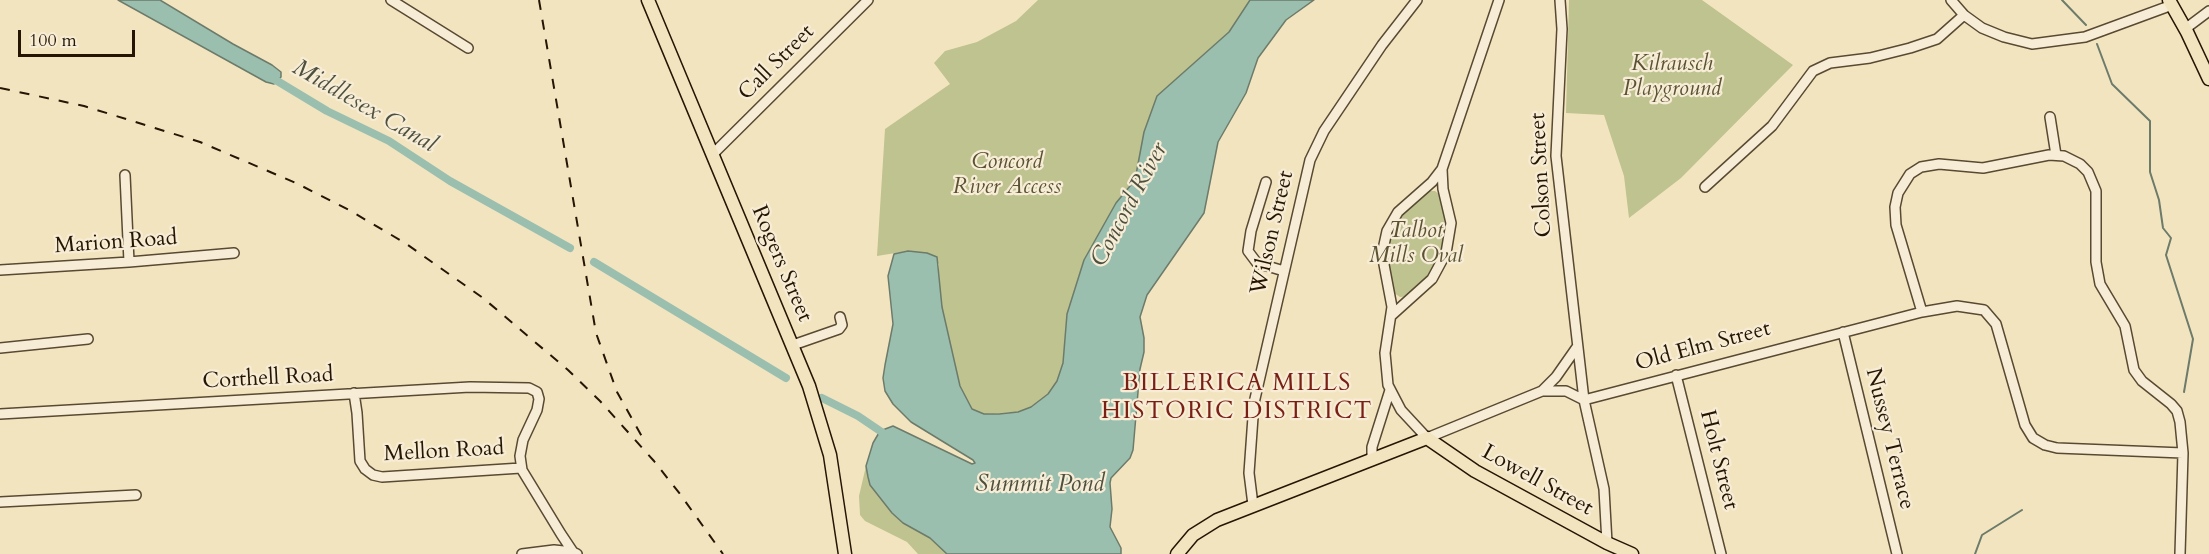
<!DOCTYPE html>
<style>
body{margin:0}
#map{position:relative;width:2209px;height:554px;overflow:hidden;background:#f3e4c0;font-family:Cardo,serif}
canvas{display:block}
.scale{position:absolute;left:18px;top:30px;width:117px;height:27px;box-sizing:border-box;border:3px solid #251502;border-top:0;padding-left:8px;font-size:18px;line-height:21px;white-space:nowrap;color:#251502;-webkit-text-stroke:4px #f7edd6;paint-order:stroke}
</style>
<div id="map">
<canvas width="2209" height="554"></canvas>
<div class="scale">100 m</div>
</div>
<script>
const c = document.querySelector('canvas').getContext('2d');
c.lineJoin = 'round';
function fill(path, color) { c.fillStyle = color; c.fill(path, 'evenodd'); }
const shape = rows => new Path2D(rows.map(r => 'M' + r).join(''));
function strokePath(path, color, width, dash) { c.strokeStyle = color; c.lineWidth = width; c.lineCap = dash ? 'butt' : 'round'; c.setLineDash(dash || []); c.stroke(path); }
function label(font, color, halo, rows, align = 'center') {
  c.font = font + ' Cardo,serif'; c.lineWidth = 4.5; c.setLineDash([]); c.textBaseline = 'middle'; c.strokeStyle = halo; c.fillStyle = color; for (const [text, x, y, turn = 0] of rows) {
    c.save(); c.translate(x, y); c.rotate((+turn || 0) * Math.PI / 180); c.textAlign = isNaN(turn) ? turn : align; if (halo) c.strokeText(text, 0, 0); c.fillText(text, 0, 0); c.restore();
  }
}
const green = shape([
 [1038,0,1250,0,1229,32,1157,97,1144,132,1135,180,1116,203,1084,260,1067,314,1063,363,1057,381,1048,394,1031,407,1018,412,984,414,972,409,960,386,942,307,938,285,939,264,908,251,877,256,885,129,950,84,934,63,945,51,977,42,1016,21],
 [1569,0,1702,0,1793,65,1681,178,1629,218,1624,176,1604,115,1566,113],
 [1430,191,1435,191,1441,196,1449,213,1443,262,1412,296,1400,297,1388,289,1383,265,1391,222,1424,192],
 [866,466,868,477,892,513,903,523,930,538,947,554,918,554,907,542,865,521,860,515,859,496]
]);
const water = shape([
 [118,0,160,0,233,44,272,65,281,72,281,77,274,84,266,82,118,0],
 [1250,0,1314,0,1286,20,1258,58,1246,93,1218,142,1204,213,1147,295,1140,317,1144,338,1144,352,1140,369,1133,450,1130,458,1111,478,1110,483,1112,509,1110,527,1121,548,1121,554,947,554,930,538,903,523,892,513,870,485,868,477,866,466,873,443,880,431,893,426,972,464,975,463,973,460,911,422,893,404,885,391,883,378,885,365,893,324,888,276,894,254,908,251,927,253,937,257,942,307,960,386,972,409,984,414,999,414,1018,412,1031,407,1048,394,1057,381,1063,363,1067,314,1084,260,1116,203,1135,180,1144,132,1157,96,1229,32,1250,0]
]);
const stream = shape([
 [2062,0,2086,25],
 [2097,44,2112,84,2150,121,2150,172,2159,200,2163,228,2171,238,2166,255,2193,339,2184,392],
 [1975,554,1982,535,2022,510]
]);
const canal = shape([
 [269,76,327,111,389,141,450,181,570,248],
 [594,262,786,378],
 [822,398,858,416,889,437]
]);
const minor = shape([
 [391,0,468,48],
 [1560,0,1562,29,1556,156,1584,400,1604,489,1607,543],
 [1951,0,1964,15,1982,28,2004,37,2032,44,2085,37,2172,5],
 [2185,29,2209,11],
 [2050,117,2056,155],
 [713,154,868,0],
 [1442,169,1432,182,1398,212,1387,231,1382,254,1392,307,1385,353,1388,385,1401,410,1427,438,1542,391,1566,391,1584,400,1922,312,1957,306,1984,310,1996,324,2025,425,2033,438,2045,445,2057,448,2183,453],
 [125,175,129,262],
 [1266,182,1251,231,1248,251,1257,263,1284,271],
 [1705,187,1772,126,1813,71,1830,63,1870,58,1910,48,1937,39,1964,15],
 [0,270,129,262,234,253],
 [1922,312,1896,225,1895,207,1898,193,1910,174,1921,167,1939,164,1983,168,2049,155,2064,156,2080,164,2088,172,2096,191,2096,262,2100,284,2125,326,2134,370,2142,381,2171,404,2177,411,2180,422,2183,453,2180,554],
 [1392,315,1432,279,1446,253,1451,223,1443,189,1442,169,1499,0],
 [1843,332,1897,554],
 [793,345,839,329,842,325,840,317],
 [0,348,88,339],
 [1676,375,1721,554],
 [1542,391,1556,377,1577,347],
 [354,393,357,413,360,461,365,469,373,475,382,477,521,468],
 [0,414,470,387,529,388,537,392,539,399,537,410,523,440,520,456,522,470,561,534,573,552,577,554],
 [1372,459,1372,447,1390,390],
 [0,502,136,495],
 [1253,505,1249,473,1254,403,1310,160,1324,131,1382,45,1417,0],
 [522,554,554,550,573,552]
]);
const major = shape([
 [648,0,809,386,830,455,845,554],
 [2169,0,2187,32,2209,79],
 [1177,554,1193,535,1217,520,1427,438,1475,471,1607,543,1632,554]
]);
const rail = shape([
 [539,0,596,333,617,392,645,442],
 [0,88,84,106,200,142,296,183,349,210,405,243,483,298,568,370,600,401,654,461,680,494,723,554]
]);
const streetNames = [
 ["Call Street",777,63,-45],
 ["Colson Street",1542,175,-93],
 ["Wilson Street",1273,233,-77],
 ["Marion Road",116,243,-4],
 ["Rogers Street",781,264,67],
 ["Old Elm Street",1703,347,-15],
 ["Corthell Road",268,379,-3],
 ["Nussey Terrace",1889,439,76],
 ["Mellon Road",444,452,-3],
 ["Holt Street",1718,460,76],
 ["Lowell Street",1537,481,29]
];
const parkNames = [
 ["Kilrausch",1672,65],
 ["Playground",1672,90],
 ["Concord",1007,163],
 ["River Access",1007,188],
 ["Talbot",1416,232],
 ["Mills Oval",1416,257]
];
const waterNames = [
 ["Middlesex Canal",364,107,30],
 ["Concord River",1130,205,-62],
 ["Summit Pond",1040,485]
];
const neighbourhoodNames = [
 ["BILLERICA MILLS",1237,384],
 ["HISTORIC DISTRICT",1237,412]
];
fill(green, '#bec390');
fill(water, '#9bbfaf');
strokePath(water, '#6c7b6a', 1.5);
strokePath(stream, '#6c7b6a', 2);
strokePath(canal, '#9bbfaf', 8);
strokePath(minor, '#584932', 12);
strokePath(major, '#251502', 15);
strokePath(minor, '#f7edd6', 9);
strokePath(major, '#f3e4c0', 12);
strokePath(rail, '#251502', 2, [10, 10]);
label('22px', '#251502', '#f7edd6', streetNames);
label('italic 22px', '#5b5234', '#f7edd6', parkNames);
label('italic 24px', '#4e503f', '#f7edd6', waterNames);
c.letterSpacing = '1.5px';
label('24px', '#7a1f14', '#f7edd6', neighbourhoodNames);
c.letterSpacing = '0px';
</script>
